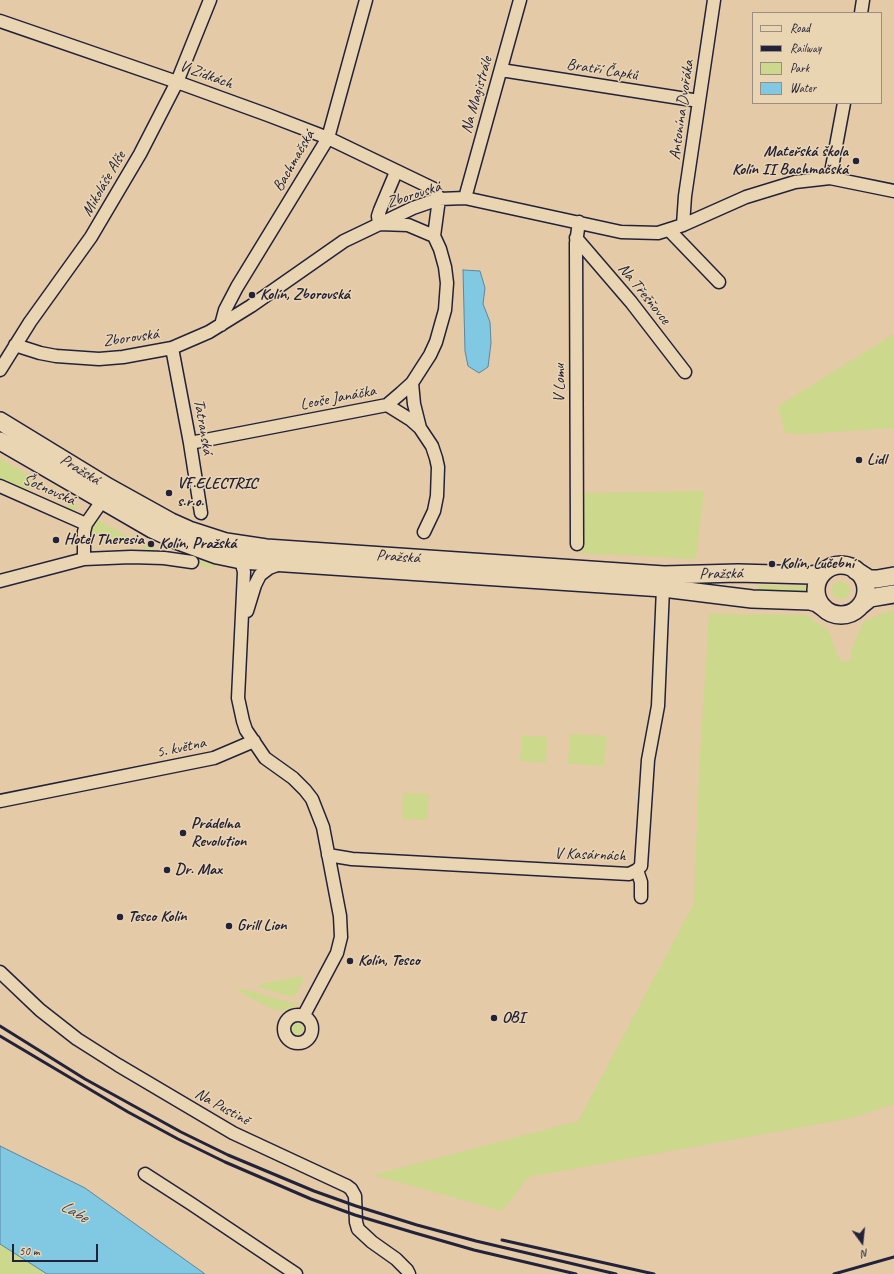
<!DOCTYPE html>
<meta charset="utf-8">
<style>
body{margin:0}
#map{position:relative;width:894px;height:1274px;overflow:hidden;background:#e5caa7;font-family:Caveat,sans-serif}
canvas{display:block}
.legend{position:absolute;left:752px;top:12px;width:130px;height:92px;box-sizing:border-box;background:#ead5b3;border:1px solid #9a8d83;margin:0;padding:5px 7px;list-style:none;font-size:12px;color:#22223b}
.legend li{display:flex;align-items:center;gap:8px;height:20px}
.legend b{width:20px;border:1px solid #9a8d83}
.north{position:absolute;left:842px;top:1222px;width:40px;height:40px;-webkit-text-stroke:3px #ead5b3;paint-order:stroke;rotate:165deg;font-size:11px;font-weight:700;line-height:16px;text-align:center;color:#22223b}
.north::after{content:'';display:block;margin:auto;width:14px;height:18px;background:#22223b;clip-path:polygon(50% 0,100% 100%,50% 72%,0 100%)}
.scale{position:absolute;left:12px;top:1244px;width:86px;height:18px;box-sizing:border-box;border:2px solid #22223b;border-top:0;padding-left:5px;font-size:12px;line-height:14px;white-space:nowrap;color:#22223b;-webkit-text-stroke:3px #ead5b3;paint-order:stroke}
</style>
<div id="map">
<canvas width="894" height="1274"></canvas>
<ul class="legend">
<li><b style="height:5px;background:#ead5b3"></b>Road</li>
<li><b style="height:5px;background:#22223b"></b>Railway</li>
<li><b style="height:11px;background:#ccd88c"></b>Park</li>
<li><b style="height:11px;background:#81c9e2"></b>Water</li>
</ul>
<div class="north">N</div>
<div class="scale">50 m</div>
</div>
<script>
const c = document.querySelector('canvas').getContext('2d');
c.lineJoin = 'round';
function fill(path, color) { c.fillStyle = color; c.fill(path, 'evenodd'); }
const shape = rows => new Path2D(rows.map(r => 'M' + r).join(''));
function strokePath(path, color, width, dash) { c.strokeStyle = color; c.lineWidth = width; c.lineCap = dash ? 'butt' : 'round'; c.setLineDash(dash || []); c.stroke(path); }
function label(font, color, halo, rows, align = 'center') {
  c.font = font + ' Caveat,sans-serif'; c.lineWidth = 3; c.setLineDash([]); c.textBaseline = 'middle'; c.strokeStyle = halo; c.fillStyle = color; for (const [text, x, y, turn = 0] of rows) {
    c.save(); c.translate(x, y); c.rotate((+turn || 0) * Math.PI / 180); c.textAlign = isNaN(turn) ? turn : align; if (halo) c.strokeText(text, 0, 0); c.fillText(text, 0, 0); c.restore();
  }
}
const green = shape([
 [894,334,894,428,805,434,785,433,778,406],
 [0,458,78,505,75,509,79,516,70,511,66,503,35,488,26,490,0,479],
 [704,491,696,559,581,553,582,493],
 [95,518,121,533,157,550,144,552,142,543,101,543,101,535,91,535,91,524],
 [197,560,214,565,216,567,196,566],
 '832 590a9 9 0 1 1 18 0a9 9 0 1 1-18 0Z',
 [758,585,809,586,809,594,756,590],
 [890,611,894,611,894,1104,852,1118,529,1177,502,1211,373,1175,578,1121,694,903,699,771,709,614,806,615,828,630,840,661,851,661,851,651,864,621],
 [570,734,607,736,604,766,568,764],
 [522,735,547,737,546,763,520,761],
 [403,793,429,794,427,820,402,819],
 [301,976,304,978,295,996,292,997,258,987,261,984],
 [237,987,292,1003,301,1002,293,1007,281,1011,270,1008,243,994],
 '291 1029a6 6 0 1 1 12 0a6 6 0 1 1-12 0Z',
 [0,1244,47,1274,0,1274]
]);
const water = shape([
 [463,270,480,271,485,288,483,304,490,322,491,343,488,367,479,373,468,366,465,351,463,270],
 [0,1146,85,1188,205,1274,47,1274,0,1244,0,1146]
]);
const street = shape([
 [861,13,863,0],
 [0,21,177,82,268,115,328,138,434,189,439,199,434,236,440,249,445,267,447,283,445,310,436,342,430,355,412,383,401,393,387,405,190,443],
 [501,70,699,101],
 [396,172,380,210,378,216,379,224,408,225,434,236],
 [830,178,844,103],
 [465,198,520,0],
 [683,225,685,196,714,0],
 [669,230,719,282],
 [576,238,631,302,685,372],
 [221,325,225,310,237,287,328,138,366,0],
 [15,345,40,353,56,356,99,359,123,357,172,348,209,332,251,306,344,241,413,208,439,199,465,198,621,232,658,233,683,225,746,197,795,182,830,178,894,191],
 [172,348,190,443,201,513],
 [0,370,30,322,91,237,140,154,177,82,210,0],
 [412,383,414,404,420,428],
 [387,405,411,420,420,428,432,446,436,458,438,467,437,496,434,511,424,532],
 [0,486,86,524],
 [577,544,576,243,579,222],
 [237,555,241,560,244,572,238,698,243,721,246,730,265,758,293,778,305,790,312,799,323,827,340,916,341,937,337,953,304,1015],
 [84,559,84,532,86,524,102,501],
 [0,581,84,559,131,557,164,558,192,562],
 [247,611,255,585,260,575,269,568,280,564],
 [0,801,214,758,254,741],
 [328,855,352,859,629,874,637,870,641,866,648,760,658,706,663,588],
 [637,870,641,882,641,897],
 [0,972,40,1010,77,1039,118,1065,233,1133,347,1186,351,1189,355,1196,356,1222,358,1229,372,1242,396,1259,407,1270,409,1274],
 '284 1029a14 14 0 1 1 28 0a14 14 0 1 1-28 0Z',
 [145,1174,190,1203,296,1274]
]);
const secondary = shape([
 [0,421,108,487,171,522,189,530,226,542,266,548,664,575,738,573,811,575,821,573,826,570],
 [0,441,152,529,176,540,217,555,241,560,663,588,752,599,810,601,817,603,824,608],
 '816 590a25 25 0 1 1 50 0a25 25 0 1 1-50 0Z',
 [855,570,869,579,877,579,894,576],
 [859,607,870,598,894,594]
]);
const rail = shape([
 [0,1026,85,1079,181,1132,228,1155,314,1191,356,1206,417,1225,476,1241,616,1274],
 [0,1036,128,1112,178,1139,225,1162,311,1199,355,1215,415,1233,474,1250,576,1274],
 [502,1240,654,1274],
 [834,1274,894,1257]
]);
const markers = [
 [856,161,4,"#22223b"],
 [252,295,4,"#22223b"],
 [859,460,4,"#22223b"],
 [169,493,4,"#22223b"],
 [56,540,4,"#22223b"],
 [151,544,4,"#22223b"],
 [772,564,4,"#22223b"],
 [183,833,4,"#22223b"],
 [167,870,4,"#22223b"],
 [120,917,4,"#22223b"],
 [229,926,4,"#22223b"],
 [350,961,4,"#22223b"],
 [494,1018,4,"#22223b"]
];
const streetNames = [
 ["Bratří Čapků",602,70,9],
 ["V Zídkách",206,75,20],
 ["Na Magistrále",477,95,-74],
 ["Antonína Dvořáka",682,110,-82],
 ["Bachmačská",294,161,-60],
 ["Mikoláše Alše",104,184,-60],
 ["Zborovská",414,195,-18],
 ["Na Třešňovce",644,294,51],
 ["Zborovská",131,338,-8],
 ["V Lomu",560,383,-90],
 ["Leoše Janáčka",338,398,-11],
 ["Tatranská",203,427,80],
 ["Pražská",80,470,32],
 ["Šotnovská",49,490,24],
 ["Pražská",398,557,4],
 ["Pražská",721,574,-1],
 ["5. května",181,748,-12],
 ["V Kasárnách",590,855,2],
 ["Na Pustině",222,1107,29]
];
const poiNames = [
 ["Mateřská škola",848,152,"right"],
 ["Kolín II Bachmačská",848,170,"right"],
 ["Kolín, Zborovská",260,295],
 ["Lidl",867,460],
 ["VF.ELECTRIC",177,484],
 ["s.r.o.",177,502],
 ["Hotel Theresia",64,540],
 ["Kolín, Pražská",159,544],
 ["Kolín, Lučební",780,564],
 ["Prádelna",191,824],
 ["Revolution",191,842],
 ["Dr. Max",175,870],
 ["Tesco Kolín",128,917],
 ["Grill Lion",237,926],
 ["Kolín, Tesco",358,961],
 ["OBI",502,1018]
];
const waterNames = [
 ["Labe",74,1212,30]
];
fill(green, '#ccd88c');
fill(water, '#81c9e2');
strokePath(water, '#5b869f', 1);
strokePath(street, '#22223b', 15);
strokePath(secondary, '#22223b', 20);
strokePath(street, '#ead5b3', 12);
strokePath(secondary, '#ead5b3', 17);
strokePath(rail, '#22223b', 3);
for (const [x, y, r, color] of markers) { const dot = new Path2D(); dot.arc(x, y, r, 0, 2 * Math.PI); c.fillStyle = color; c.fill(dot); strokePath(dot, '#ead5b3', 1.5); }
label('16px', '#22223b', '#ead5b3', streetNames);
label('bold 16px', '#22223b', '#ead5b3', poiNames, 'left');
label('italic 17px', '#35435c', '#ead5b3', waterNames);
</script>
